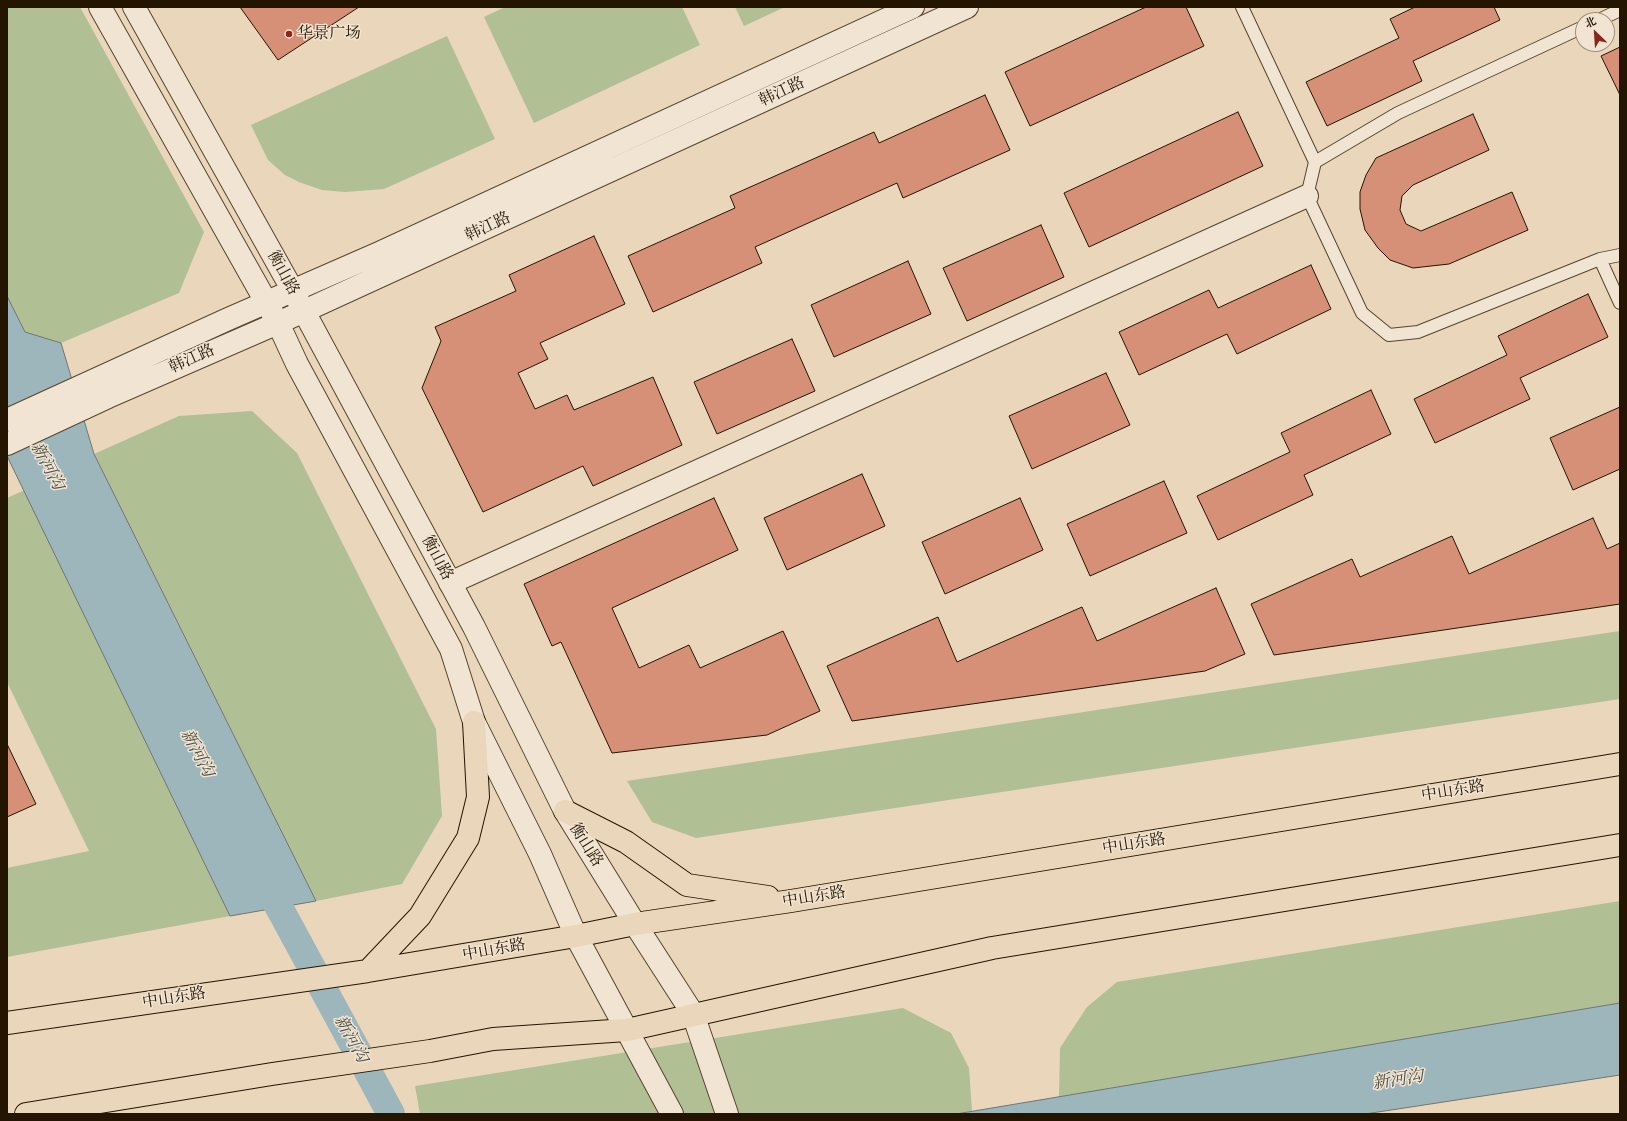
<!DOCTYPE html>
<meta charset="utf-8">
<style>
body{margin:0}
#map{position:relative;width:1627px;height:1121px;overflow:hidden;background:#ead6ba;font-family:"EB Garamond","Noto Serif SC",serif}
canvas{display:block}
.frame{position:absolute;inset:0;border:8px solid #241501;pointer-events:none}
.north{position:absolute;left:1575px;top:12px;width:40px;height:40px;box-sizing:border-box;background:#f1e4d2;border:1px solid #9f917e;border-radius:50%;rotate:335deg;font-size:11px;font-weight:700;line-height:16px;text-align:center;color:#241501}
.north::after{content:'';display:block;margin:auto;width:14px;height:18px;background:#8f2418;clip-path:polygon(50% 0,100% 100%,50% 72%,0 100%)}
</style>
<div id="map">
<canvas width="1627" height="1121"></canvas>
<div class="frame"></div>
<div class="north">北</div>
</div>
<script>
const c = document.querySelector('canvas').getContext('2d');
c.lineJoin = 'round';
function fill(path, color) { c.fillStyle = color; c.fill(path, 'evenodd'); }
const shape = rows => new Path2D(rows.map(r => 'M' + r).join(''));
function strokePath(path, color, width, dash) { c.strokeStyle = color; c.lineWidth = width; c.lineCap = dash ? 'butt' : 'round'; c.setLineDash(dash || []); c.stroke(path); }
function label(font, color, halo, rows, align = 'center') {
  c.font = font + ' "EB Garamond","Noto Serif SC",serif'; c.lineWidth = 3; c.setLineDash([]); c.textBaseline = 'middle'; c.strokeStyle = halo; c.fillStyle = color; for (const [text, x, y, turn = 0] of rows) {
    c.save(); c.translate(x, y); c.rotate((+turn || 0) * Math.PI / 180); c.textAlign = isNaN(turn) ? turn : align; if (halo) c.strokeText(text, 0, 0); c.fillText(text, 0, 0); c.restore();
  }
}
const green = shape([
 [7,7,80,7,204,232,179,293,61,343,25,332,7,296],
 [505,7,682,7,700,45,534,123,484,17],
 [735,7,785,7,744,26],
 [447,36,495,139,384,189,345,192,322,190,299,182,285,175,268,160,251,125],
 [252,411,297,453,436,729,442,816,402,884,316,901,94,454,179,416],
 [25,490,230,916,7,957,7,868,89,851,7,682,7,498],
 [1620,631,1620,699,696,838,652,822,627,781],
 [1620,901,1620,1003,1059,1097,1060,1048,1087,1007,1117,982],
 [903,1008,951,1033,969,1068,972,1111,956,1114,420,1114,415,1086]
]);
const water = shape([
 [7,296,25,332,61,343,94,454,316,901,230,916,7,456,7,296],
 [1620,1003,1620,1075,1365,1114,956,1114,1620,1003]
]);
const canal = shape([
 [261,874,391,1114]
]);
const building = shape([
 [240,7,359,7,278,60,240,7],
 [1146,7,1186,7,1204,46,1030,126,1005,72,1146,7],
 [1415,7,1494,7,1500,20,1413,61,1422,81,1327,126,1306,82,1399,38,1390,19,1415,7],
 [1620,47,1620,95,1601,56,1620,47],
 [985,95,1010,150,903,198,897,183,755,247,762,263,653,312,628,256,735,208,730,196,874,132,879,143,985,95],
 [1238,112,1263,166,1089,247,1064,193,1238,112],
 [1473,114,1489,150,1413,185,1402,196,1400,210,1406,224,1421,231,1512,192,1528,230,1449,264,1413,268,1390,260,1378,248,1365,230,1360,209,1360,192,1366,175,1376,158,1473,114],
 [1041,225,1064,277,967,321,943,268,1041,225],
 [594,236,625,304,540,343,548,359,518,373,535,409,567,395,574,410,653,377,682,445,593,486,583,466,483,512,422,388,441,341,435,327,516,291,509,275,594,236],
 [908,261,931,314,834,357,811,305,908,261],
 [1311,265,1331,309,1237,354,1227,334,1139,375,1119,332,1209,290,1218,308,1311,265],
 [1588,294,1608,337,1520,378,1530,399,1435,443,1414,399,1507,355,1498,336,1588,294],
 [792,339,815,391,717,434,694,382,792,339],
 [1106,373,1130,425,1032,469,1009,416,1106,373],
 [1371,390,1391,434,1304,475,1313,495,1218,540,1197,496,1290,452,1281,433,1371,390],
 [1620,407,1620,469,1573,490,1550,438,1620,407],
 [862,474,885,526,787,570,764,518,862,474],
 [1164,481,1187,533,1090,576,1067,524,1164,481],
 [714,498,738,550,612,608,639,668,689,645,700,668,783,631,820,711,767,735,612,753,561,642,552,646,524,584,714,498],
 [1020,498,1043,550,945,594,922,542,1020,498],
 [1593,518,1607,549,1620,543,1620,604,1274,655,1251,604,1352,559,1360,577,1452,536,1469,574,1593,518],
 [1216,588,1245,654,1205,671,852,721,827,666,938,617,957,662,1082,607,1097,641,1216,588],
 [7,744,36,804,7,817,7,744]
]);
const service = shape([
 [1242,7,1315,162,1307,196,1362,313,1389,335,1418,332,1600,259,1620,255],
 [1599,20,1620,10],
 [1315,162,1398,113,1583,27],
 [1600,259,1620,303]
]);
const minor = shape([
 [450,583,1307,196]
]);
const tertiary = shape([
 [100,7,278,323,297,364,451,649,474,722,540,854,576,936,672,1114],
 [134,7,293,291,474,627,565,811,635,924,693,1014,727,1114],
 [7,420,226,320,379,253,913,7],
 [7,444,108,397,278,323,967,7]
]);
const primary = shape([
 [565,811,626,842,687,885,768,897],
 [368,971,420,916,468,838,478,797,474,722],
 [7,1023,368,971,576,936,635,924,791,901,1620,764],
 [26,1114,272,1074,430,1051,493,1039,627,1030,992,948,1620,845]
]);
const markers = [
 [289,34,4,"#8f2418"]
];
const poiNames = [
 ["华景广场",297,34]
];
const streetNames = [
 ["韩江路",782,92,-25],
 ["韩江路",488,227,-25],
 ["衡山路",283,273,61],
 ["韩江路",192,359,-24],
 ["衡山路",437,558,62],
 ["中山东路",1453,791,-9],
 ["中山东路",1134,844,-9],
 ["衡山路",586,845,58],
 ["中山东路",814,897,-9],
 ["中山东路",494,950,-10],
 ["中山东路",174,998,-9]
];
const waterNames = [
 ["新河沟",47,466,62],
 ["新河沟",197,753,62],
 ["新河沟",351,1039,61],
 ["新河沟",1398,1080,-9]
];
fill(green, '#b1bf95');
fill(water, '#9db6bb');
strokePath(water, '#6d7671', 1);
strokePath(canal, '#9db6bb', 28);
fill(building, '#d59077');
strokePath(building, '#241501', 1);
strokePath(service, '#56452f', 14);
strokePath(minor, '#56452f', 24);
strokePath(tertiary, '#56452f', 24);
strokePath(primary, '#241501', 24);
strokePath(service, '#f1e4d2', 12);
strokePath(minor, '#f1e4d2', 22);
strokePath(tertiary, '#f1e4d2', 22);
strokePath(primary, '#ead6ba', 22);
for (const [x, y, r, color] of markers) { const dot = new Path2D(); dot.arc(x, y, r, 0, 2 * Math.PI); c.fillStyle = color; c.fill(dot); strokePath(dot, '#f1e4d2', 1.5); }
label('16px', '#241501', '#f1e4d2', poiNames, 'left');
label('16px', '#241501', '#f1e4d2', streetNames);
label('italic 17px', '#4e4d42', '#f1e4d2', waterNames);
</script>
